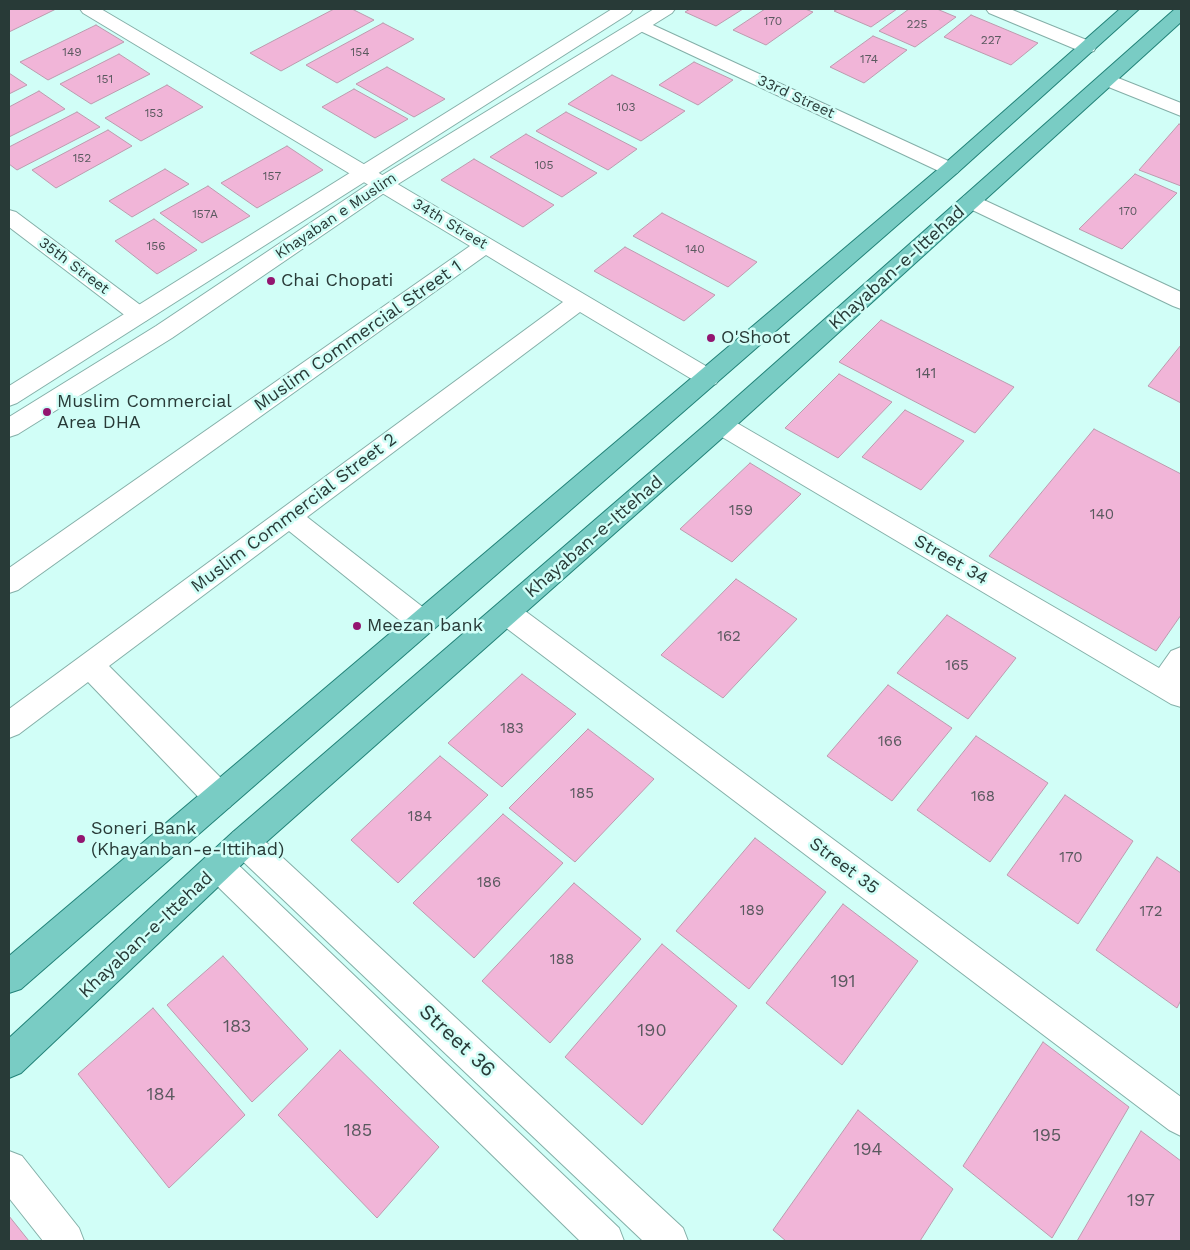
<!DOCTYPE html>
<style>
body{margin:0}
#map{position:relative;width:1190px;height:1250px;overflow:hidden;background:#d1fef7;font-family:"Work Sans",sans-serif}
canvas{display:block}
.frame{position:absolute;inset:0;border:10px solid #283a37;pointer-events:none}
</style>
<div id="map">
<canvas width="1190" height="1250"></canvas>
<div class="frame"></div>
</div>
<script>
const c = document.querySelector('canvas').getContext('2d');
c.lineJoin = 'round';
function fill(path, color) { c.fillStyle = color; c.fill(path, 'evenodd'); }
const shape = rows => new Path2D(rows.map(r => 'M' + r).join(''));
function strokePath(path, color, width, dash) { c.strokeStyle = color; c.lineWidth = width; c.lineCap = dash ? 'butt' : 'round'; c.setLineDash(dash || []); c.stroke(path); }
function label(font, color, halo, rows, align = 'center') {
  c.font = font + ' "Work Sans",sans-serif'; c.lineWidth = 5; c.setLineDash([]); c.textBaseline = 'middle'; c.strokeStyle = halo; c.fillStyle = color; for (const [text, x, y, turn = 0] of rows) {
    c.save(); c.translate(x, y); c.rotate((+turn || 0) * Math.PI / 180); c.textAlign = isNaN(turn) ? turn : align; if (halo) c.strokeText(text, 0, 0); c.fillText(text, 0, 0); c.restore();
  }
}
const building = shape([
 [9,9,56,9,9,32,9,9],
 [334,9,352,9,374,20,281,71,250,53,334,9],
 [690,9,743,9,716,26,685,12,690,9],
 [765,9,805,9,813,12,766,45,733,30,765,9],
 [838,9,897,9,871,27,834,11,838,9],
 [909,9,937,9,956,17,915,47,879,31,909,9],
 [971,15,1038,43,1011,65,944,37,971,15],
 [383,23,414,39,337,83,306,65,383,23],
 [96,25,124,42,48,80,20,62,96,25],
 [873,36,907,50,864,83,830,67,873,36],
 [119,54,150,74,91,104,60,84,119,54],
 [694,62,733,80,698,105,659,85,694,62],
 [387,67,445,99,414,117,356,84,387,67],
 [9,73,27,85,9,94,9,73],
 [612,75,685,111,641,141,568,104,612,75],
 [167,85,203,107,141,141,105,118,167,85],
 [354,89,408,119,375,138,322,107,354,89],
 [39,91,65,109,9,137,9,107,39,91],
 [77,112,100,127,17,170,9,164,9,147,77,112],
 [566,112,637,149,608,170,536,131,566,112],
 [1179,124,1181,125,1181,186,1139,170,1179,124],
 [108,130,132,146,56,188,32,170,108,130],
 [526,134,597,173,562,197,490,157,526,134],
 [287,146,323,170,257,208,221,183,287,146],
 [474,159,554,205,523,227,441,180,474,159],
 [165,169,189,184,132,217,109,201,165,169],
 [1135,174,1177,193,1122,249,1079,229,1135,174],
 [208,186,250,216,202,243,160,213,208,186],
 [662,213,757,262,728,287,633,236,662,213],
 [154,219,197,250,157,274,115,241,154,219],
 [625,247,715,295,684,321,594,271,625,247],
 [881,320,1014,387,975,433,839,362,881,320],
 [1181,345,1181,403,1148,386,1181,345],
 [839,374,892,402,838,458,785,428,839,374],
 [905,410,964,441,921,490,862,457,905,410],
 [1094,429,1181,474,1181,615,1156,651,989,556,1094,429],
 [750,463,801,494,732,562,680,529,750,463],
 [736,579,797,619,723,698,661,655,736,579],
 [947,615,1016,658,968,719,897,673,947,615],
 [522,674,576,714,502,787,448,743,522,674],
 [888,685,952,728,892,801,827,756,888,685],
 [588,729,654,779,575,862,509,808,588,729],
 [976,736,1048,783,990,862,917,810,976,736],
 [440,756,488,795,398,883,351,840,440,756],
 [1065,795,1133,841,1078,924,1007,875,1065,795],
 [503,814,563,863,474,958,413,903,503,814],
 [755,838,826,892,749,989,676,931,755,838],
 [1157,857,1181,873,1181,1000,1177,1008,1096,950,1157,857],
 [574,883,641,939,550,1043,482,981,574,883],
 [843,904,918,961,842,1065,766,1003,843,904],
 [662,944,737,1006,642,1125,565,1057,662,944],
 [223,956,308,1049,252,1102,167,1005,223,956],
 [153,1008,245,1115,169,1188,78,1074,153,1008],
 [1043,1042,1129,1107,1052,1238,963,1166,1043,1042],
 [340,1050,439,1147,377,1218,278,1115,340,1050],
 [858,1110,953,1189,920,1241,786,1241,773,1230,858,1110],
 [1141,1131,1181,1161,1181,1241,1077,1241,1141,1131],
 [9,1216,29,1241,9,1241,9,1216]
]);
const minor = shape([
 [80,9,101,9,716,372,720,378,716,384,708,386,700,384,580,312,307,517,433,615,437,623,433,631,423,634,413,631,289,531,109,666,230,787,234,797,230,807,219,811,208,807,88,682,19,734,9,738,9,709,563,302,486,255,18,590,9,593,9,568,470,246,83,13,80,9],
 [986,9,1010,9,1094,43,1096,47,1094,51,1087,53,1080,51,989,13,986,9],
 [642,20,957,165,960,169,957,173,950,175,943,173,636,29,633,25,636,21,642,20],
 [1108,74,1181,103,1181,116,1101,84,1099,80,1101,76,1108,74],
 [971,194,1181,292,1181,309,1173,306,964,206,961,201,964,196,971,194],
 [9,210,16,212,147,310,150,315,147,320,139,323,131,320,9,227,9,210],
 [721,416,730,419,1159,668,1171,651,1181,647,1181,707,1171,704,712,431,709,425,712,419,721,416],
 [507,602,517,605,1181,1097,1181,1136,1169,1130,497,621,493,613,497,605,507,602],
 [244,828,255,832,683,1228,688,1241,643,1241,233,852,229,842,233,832,244,828],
 [219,852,230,857,619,1228,624,1241,580,1241,208,877,203,867,208,857,219,852],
 [9,1151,22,1156,79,1228,84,1241,43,1241,9,1198,9,1151]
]);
const tertiary = shape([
 [612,9,633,9,630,13,17,403,9,406,9,386,612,9],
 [654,9,675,9,672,13,390,189,172,338,18,434,9,437,9,417,156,326,376,179,654,9]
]);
const primary = shape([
 [1120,9,1139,9,957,173,21,989,9,993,9,956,943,165,1120,9],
 [1175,9,1181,9,1181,22,730,431,255,852,21,1073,9,1078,9,1038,233,832,712,419,1175,9]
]);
const markers = [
 [271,281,5,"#931570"],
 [711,338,5,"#931570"],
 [47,412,5,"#931570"],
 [357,626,5,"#931570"],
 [81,839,5,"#931570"]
];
const farNumbernames = [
 ["170",773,21],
 ["225",917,24],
 ["227",991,40],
 ["149",72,52],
 ["154",360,52],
 ["174",869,59],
 ["151",105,79],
 ["103",626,107],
 ["153",154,113],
 ["152",82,158],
 ["105",544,165],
 ["157",272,176],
 ["170",1128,211],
 ["157A",205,214],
 ["156",156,246],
 ["140",695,249]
];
const farStreetnames = [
 ["33rd Street",796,97,25],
 ["Khayaban e Muslim",336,216,-34],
 ["34th Street",450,224,31],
 ["35th Street",74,266,37]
];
const numberNames = [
 ["141",926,374],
 ["159",741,511],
 ["140",1102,515],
 ["162",729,637],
 ["165",957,666],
 ["183",512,729],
 ["166",890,742],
 ["185",582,794],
 ["168",983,797],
 ["184",420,817],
 ["170",1071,858],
 ["186",489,883],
 ["189",752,911],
 ["172",1151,912],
 ["188",562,960]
];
const streetNames = [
 ["Khayaban-e-Ittehad",897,268,-42],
 ["Muslim Commercial Street 1",358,336,-35],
 ["Muslim Commercial Street 2",294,513,-37],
 ["Khayaban-e-Ittehad",594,537,-41],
 ["Street 34",951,560,30],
 ["Street 35",844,866,37],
 ["Khayaban-e-Ittehad",146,935,-43]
];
const poiNames = [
 ["Chai Chopati",281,281],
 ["O'Shoot",721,338],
 ["Muslim Commercial",57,402],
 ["Area DHA",57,423],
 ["Meezan bank",367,626],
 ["Soneri Bank",91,829],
 ["(Khayanban-e-Ittihad)",91,850]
];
const nearNumbernames = [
 ["191",843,982],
 ["183",237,1027],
 ["190",652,1031],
 ["184",161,1095],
 ["185",358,1131],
 ["195",1047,1136],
 ["194",868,1150],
 ["197",1141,1201]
];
const nearStreetnames = [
 ["Street 36",457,1041,43]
];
fill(building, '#f1b5d8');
strokePath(building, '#bc9bae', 1);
strokePath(minor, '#84afa8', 2);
strokePath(tertiary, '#84afa8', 2);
strokePath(primary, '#228379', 2);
fill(minor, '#fff');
fill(tertiary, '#fff');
fill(primary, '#79ccc4');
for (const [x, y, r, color] of markers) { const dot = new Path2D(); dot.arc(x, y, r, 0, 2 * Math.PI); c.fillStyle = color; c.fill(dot); strokePath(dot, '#d1fef7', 2); }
label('12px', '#5a595f', null, farNumbernames);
label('15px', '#283a37', '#d1fef7', farStreetnames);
label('15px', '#5a595f', null, numberNames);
label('18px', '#283a37', '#d1fef7', streetNames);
label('18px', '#283a37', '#d1fef7', poiNames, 'left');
label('18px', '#5a595f', null, nearNumbernames);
label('21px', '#283a37', '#d1fef7', nearStreetnames);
</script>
